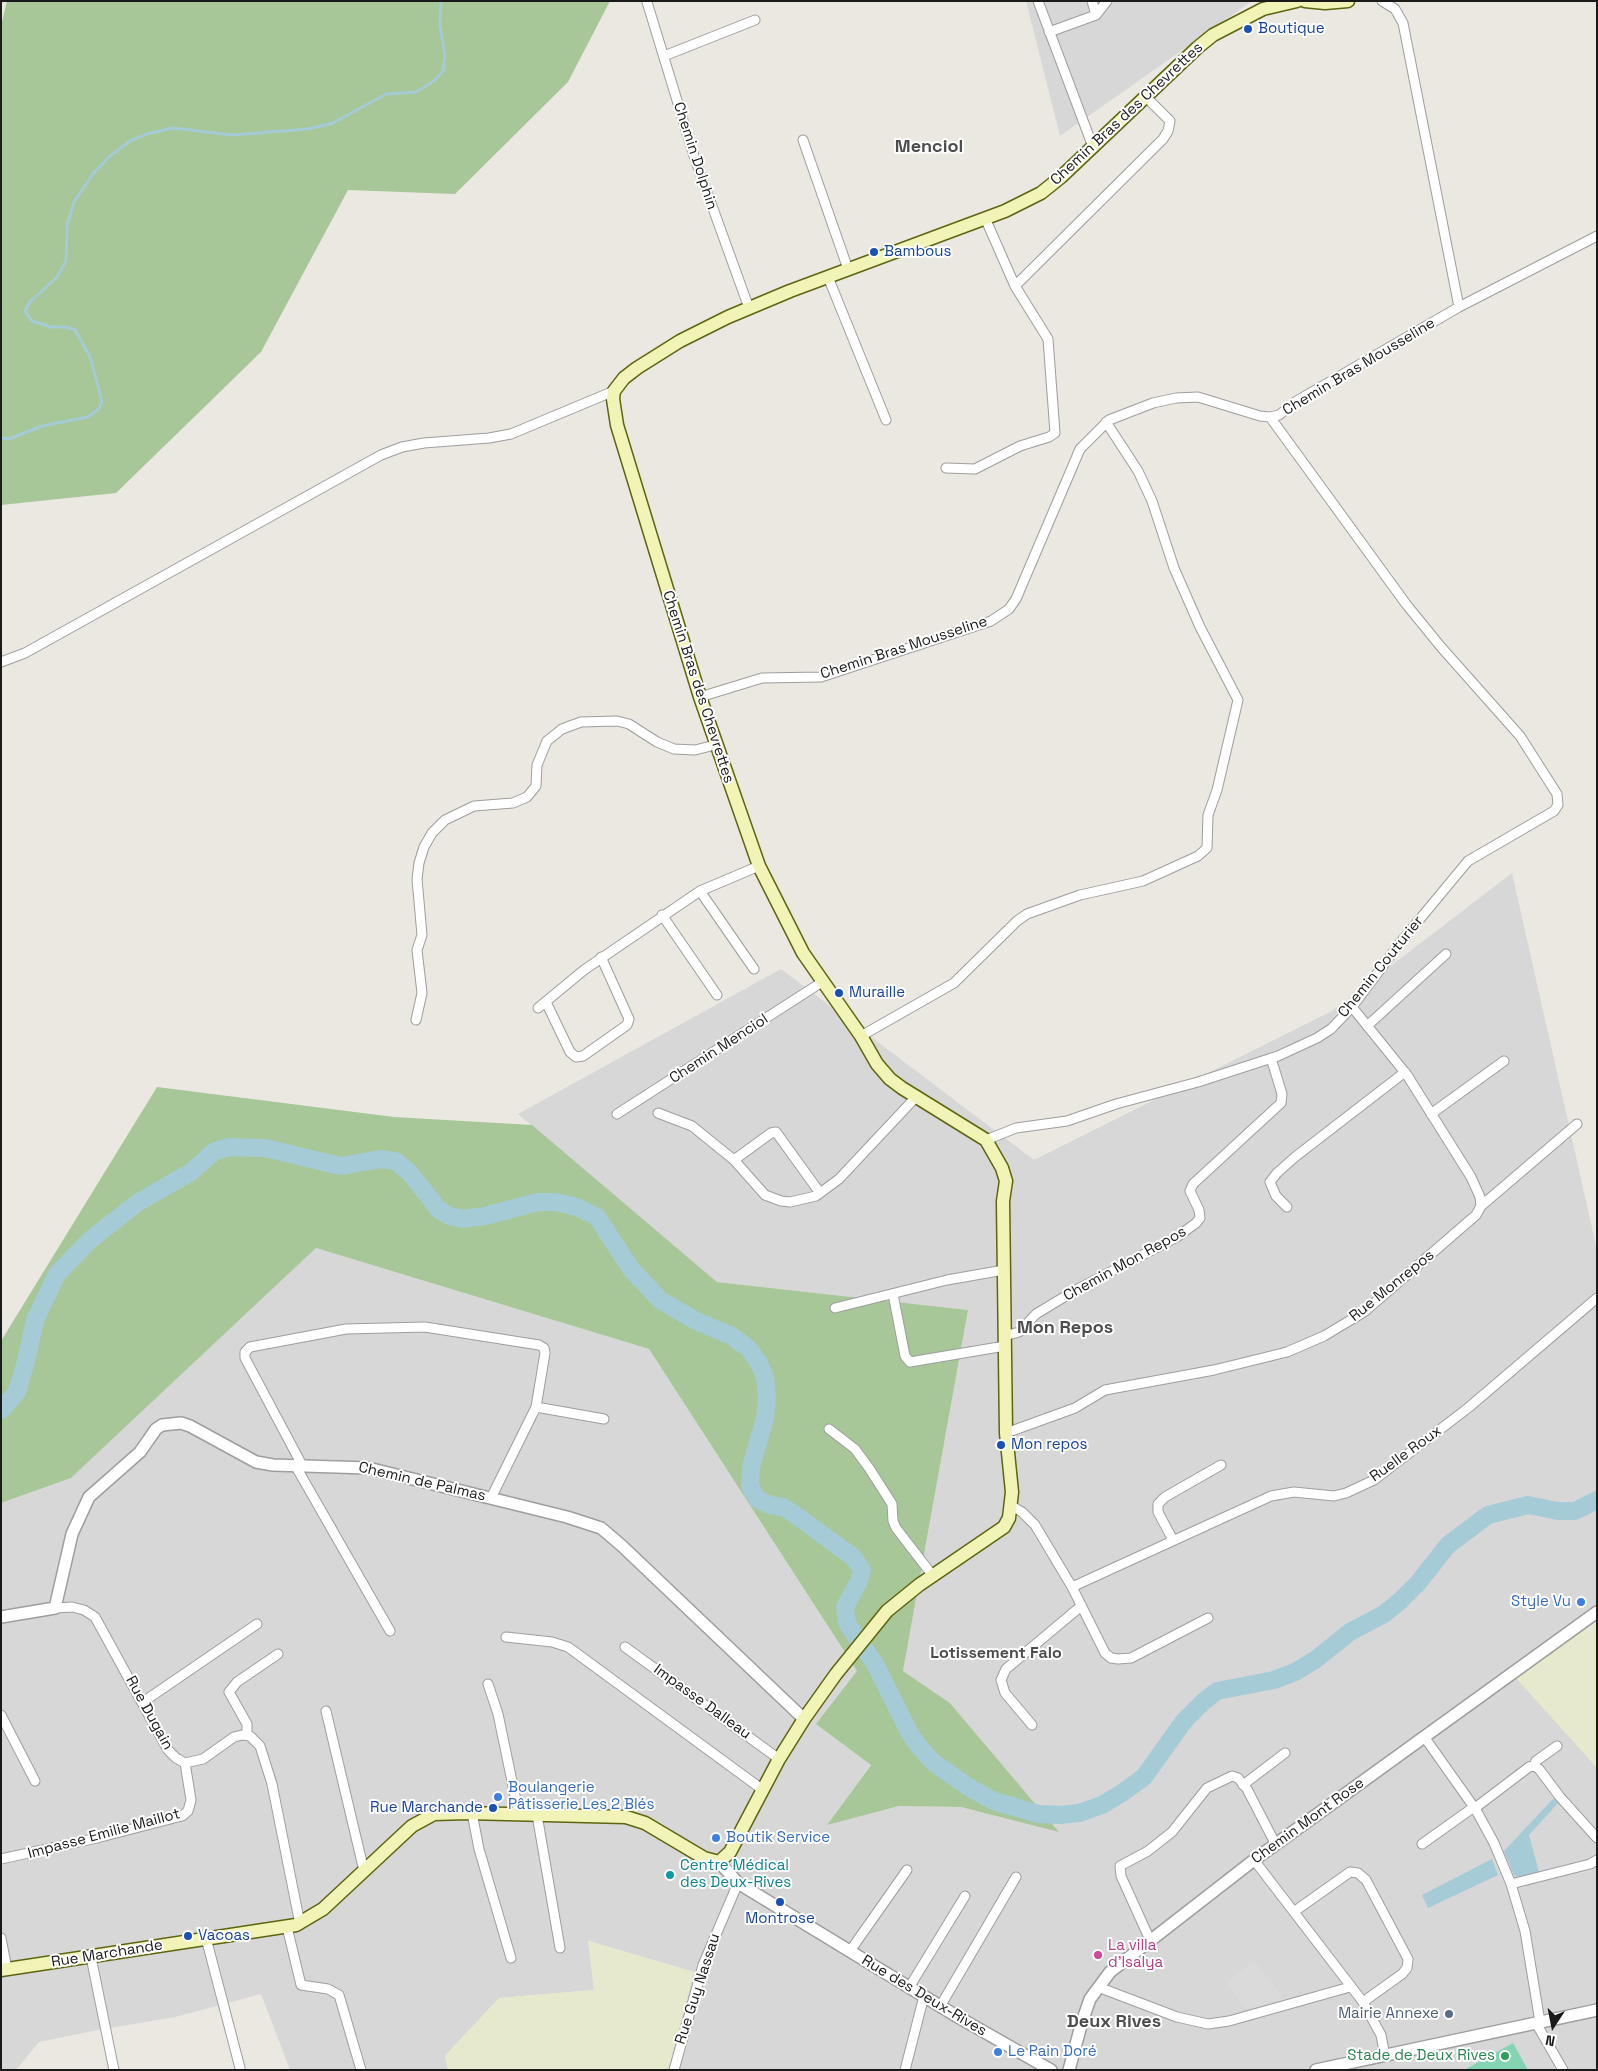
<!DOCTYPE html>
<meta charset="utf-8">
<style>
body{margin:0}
#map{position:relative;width:1598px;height:2071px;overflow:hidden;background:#ebe7e1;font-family:"Space Grotesk",sans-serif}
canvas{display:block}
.frame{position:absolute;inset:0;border:2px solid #1a1a1a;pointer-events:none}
.north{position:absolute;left:1528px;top:2001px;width:50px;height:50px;-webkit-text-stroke:4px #fff;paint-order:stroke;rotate:191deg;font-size:14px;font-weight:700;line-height:20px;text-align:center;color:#1a1a1a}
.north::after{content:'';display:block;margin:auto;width:18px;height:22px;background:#1a1a1a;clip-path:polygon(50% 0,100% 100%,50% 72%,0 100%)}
</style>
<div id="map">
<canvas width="1598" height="2071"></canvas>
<div class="frame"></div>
<div class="north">N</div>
</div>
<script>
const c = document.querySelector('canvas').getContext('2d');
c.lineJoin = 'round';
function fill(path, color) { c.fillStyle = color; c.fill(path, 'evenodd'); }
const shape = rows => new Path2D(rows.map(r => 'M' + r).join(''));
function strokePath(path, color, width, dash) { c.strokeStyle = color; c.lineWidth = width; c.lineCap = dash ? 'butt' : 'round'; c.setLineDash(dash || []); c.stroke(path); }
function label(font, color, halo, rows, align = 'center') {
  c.font = font + ' "Space Grotesk",sans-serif'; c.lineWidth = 4; c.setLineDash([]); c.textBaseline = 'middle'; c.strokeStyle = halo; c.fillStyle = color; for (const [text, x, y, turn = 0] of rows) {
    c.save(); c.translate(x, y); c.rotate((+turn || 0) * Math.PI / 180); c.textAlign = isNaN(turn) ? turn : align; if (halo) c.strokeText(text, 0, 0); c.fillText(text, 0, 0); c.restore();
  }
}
const residential = shape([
 [1026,1,1252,1,1060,136],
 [1512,873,1597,1250,1597,2070,668,2070,694,1972,589,1941,594,1990,499,1998,445,2056,448,2070,290,2070,261,1994,175,2017,98,2030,39,2042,16,2070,1,2070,1,1503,71,1478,316,1248,649,1349,857,1671,871,1764,828,1824,899,1806,961,1807,1058,1831,950,1703,903,1671,968,1310,717,1282,518,1114,781,969,1034,1160,1332,1011]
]);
const farmland = shape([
 [1597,1621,1597,1768,1516,1678],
 [588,1941,694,1972,668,2070,448,2070,445,2056,499,1998,594,1990]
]);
const forest = shape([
 [7,1,610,1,568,82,455,194,348,190,261,352,116,493,1,505,1,26],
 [157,1087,394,1117,532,1125,717,1282,968,1310,903,1671,950,1703,1059,1832,961,1807,899,1806,827,1825,871,1765,816,1724,857,1671,649,1349,316,1248,71,1478,1,1503,1,1341]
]);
const pitch = shape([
 [1513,2043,1528,2070,1464,2070]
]);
const parking = shape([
 [1254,1961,1285,2000,1246,2009,1226,1982]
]);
const water = shape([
 [1554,1798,1558,1803,1529,1835,1539,1872,1517,1877,1514,1875,1504,1851],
 [1492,1859,1498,1875,1428,1908,1422,1895]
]);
const stream = shape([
 [1,438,9,439,42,426,88,417,99,409,102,401,90,357,75,330,66,327,51,327,32,321,25,311,30,302,57,277,66,261,67,226,74,202,92,175,110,156,130,141,147,134,173,128,232,135,308,129,333,123,386,94,416,92,434,81,443,71,445,57,440,25,441,1]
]);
const river = shape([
 [1,1410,17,1392,26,1361,35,1320,57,1274,90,1240,137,1203,191,1172,215,1151,230,1147,265,1148,341,1166,381,1159,395,1161,409,1172,439,1210,450,1216,463,1219,485,1216,538,1202,555,1202,577,1207,597,1217,631,1269,660,1300,696,1321,732,1336,748,1348,759,1363,765,1377,767,1398,765,1418,751,1467,750,1486,757,1499,770,1505,783,1507,794,1514,853,1557,862,1570,859,1581,845,1607,847,1623,875,1664,910,1734,921,1749,934,1763,970,1788,994,1801,1038,1814,1060,1815,1079,1813,1102,1805,1122,1793,1144,1777,1184,1721,1203,1702,1217,1691,1274,1680,1295,1672,1315,1660,1350,1632,1384,1614,1400,1601,1418,1583,1448,1545,1488,1515,1528,1505,1558,1511,1575,1511,1597,1500]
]);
const minor = shape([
 [1038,1,1093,147],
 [1092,1,1096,15],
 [1382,1,1395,9,1403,23,1459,307],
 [647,2,694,156,749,308],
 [1049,32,1096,15,1107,1],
 [664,56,755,20],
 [803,140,848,269],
 [828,277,886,420],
 [1015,286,1163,139,1168,131,1170,121,1145,96],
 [946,468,975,469,1020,446,1049,437,1055,433,1048,339,1015,286,985,218],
 [1,662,25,653,381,455,402,447,424,443,489,438,511,434,614,391],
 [700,697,762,678,821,677,991,621,1009,609,1016,599,1080,449,1109,420,1153,403,1176,398,1198,397,1260,416,1270,417,1279,415,1295,402,1459,307,1597,236],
 [700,891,754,969],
 [662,915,717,995],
 [546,1002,570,1052,576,1057,583,1056,627,1025,629,1019,601,957],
 [538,1008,584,970,700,891,759,866],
 [416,1020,422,993,417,950,422,935,417,879,419,863,424,847,432,833,445,820,474,806,513,803,527,797,536,786,537,765,547,741,562,729,581,722,617,721,629,724,657,742,674,749,695,750,715,745],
 [1367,1026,1446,954],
 [861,1036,954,983,1017,921,1027,914,1080,895,1143,881,1198,856,1207,848,1208,815,1217,790,1238,700,1200,627,1174,568,1152,501,1138,471,1106,422],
 [658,1113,692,1126,734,1160,765,1195,781,1201,790,1202,816,1196,839,1179,916,1097],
 [617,1114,822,982],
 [1431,1114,1504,1061],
 [986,1140,1016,1128,1067,1121,1116,1104,1198,1082,1278,1056,1317,1038,1331,1029,1352,1007,1400,943,1468,861,1554,811,1558,805,1557,794,1520,736,1441,647,1406,604,1270,417],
 [734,1160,771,1133,776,1132,820,1193],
 [1481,1206,1577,1124],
 [1287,1207,1276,1196,1270,1182,1277,1173,1295,1157,1405,1072],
 [893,1294,905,1356,910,1362,1005,1346],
 [835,1308,947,1280,1004,1270],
 [1004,1336,1019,1332,1036,1314,1074,1291,1177,1237,1196,1223,1200,1218,1199,1210,1190,1191,1193,1184,1281,1103,1282,1094,1271,1058],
 [536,1407,604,1419],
 [829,1429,855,1449,869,1468,892,1504,893,1521,896,1528,933,1576],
 [1006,1433,1075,1408,1105,1390,1214,1370,1287,1352,1324,1336,1364,1312,1476,1215,1481,1206,1480,1197,1471,1177,1407,1075,1352,1007],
 [295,1465,390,1631],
 [302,1465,245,1358,245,1352,250,1347,346,1329,425,1327,539,1345,544,1348,545,1353,536,1407,491,1498],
 [1012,1506,1022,1512,1035,1525,1072,1587,1105,1653,1111,1658,1118,1659,1131,1658,1208,1618],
 [1173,1540,1158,1512,1158,1504,1165,1497,1221,1465],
 [1072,1587,1271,1496,1294,1492,1334,1496,1346,1493,1374,1480,1468,1408,1597,1298],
 [55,1608,72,1607,84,1610,95,1617,168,1750,176,1758,185,1763,203,1759,234,1737,242,1735,250,1736,260,1746,272,1784,300,1924],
 [506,1637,552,1642,568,1647,763,1790],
 [625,1647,779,1759],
 [488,1684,498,1714,519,1815],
 [143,1702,257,1624],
 [326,1711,364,1871],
 [1,1715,35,1781],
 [1032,1725,1005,1693,1001,1680,1006,1669,1080,1607],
 [247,1735,247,1724,229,1692,237,1682,278,1654],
 [1425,1738,1476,1810,1494,1843,1511,1884,1525,1931,1540,2022],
 [1534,1766,1539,1769,1560,1797,1597,1838],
 [1243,1785,1285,1753],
 [1475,1808,1529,1767,1534,1766,1536,1761,1557,1746],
 [472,1813,479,1849,511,1958],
 [537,1815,560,1948],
 [1422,1844,1474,1807],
 [1,1859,97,1838,182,1816,188,1811,191,1800,185,1763],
 [1254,1860,1363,2002,1381,2035,1385,2056],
 [1511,1884,1590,1864,1597,1860],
 [1295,1911,1350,1872,1358,1873,1366,1880,1408,1959,1407,1968,1402,1974,1363,2002],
 [287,1927,301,1985,328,1989,339,1995,361,2070],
 [1,1938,7,1969],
 [206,1938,240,2068],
 [1150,1940,1121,1876,1120,1866,1148,1851,1172,1832,1207,1788,1232,1776,1238,1778,1247,1789,1276,1845],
 [850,1951,907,1870],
 [91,1957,114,2070],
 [910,1986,965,1896],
 [1098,1987,1177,2017,1208,2024,1229,2021,1350,1987],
 [941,2005,1016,1877],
 [1536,2023,1563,2070],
 [674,2070,703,1965,738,1883],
 [905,2070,924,1996]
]);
const tertiary = shape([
 [1,1617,55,1608,72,1534,89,1497,140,1452,156,1429,162,1425,181,1423,190,1426,256,1462,273,1465,368,1468,567,1517,601,1528,621,1545,804,1719],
 [719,1862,738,1883,958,2017,1051,2070],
 [1069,2070,1082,2022,1090,1999,1110,1972,1254,1860,1597,1612],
 [1316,2070,1597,2010]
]);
const secondary = shape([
 [1305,1,1325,3,1348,1],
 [1,1970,296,1925,323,1909,412,1826,434,1814,467,1813,626,1817,645,1823,704,1858,719,1862,730,1852,779,1759,804,1719,836,1674,887,1611,919,1585,1004,1527,1009,1518,1012,1492,1006,1433,1003,1201,1006,1181,1002,1168,986,1140,902,1088,890,1079,877,1064,861,1036,803,953,759,866,700,697,617,425,613,399,614,391,624,378,637,368,680,341,728,317,790,291,1005,211,1041,193,1061,177,1197,48,1213,35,1263,9,1297,1]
]);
const markers = [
 [1248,29,5,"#1a4fb4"],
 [874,252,5,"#1a4fb4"],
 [839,993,5,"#1a4fb4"],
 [1001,1445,5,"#1a4fb4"],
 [1581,1602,5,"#3f7fe0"],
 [498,1797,5,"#3f7fe0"],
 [493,1808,5,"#1a4fb4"],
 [716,1838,5,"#3f7fe0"],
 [670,1875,5,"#0f9aa8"],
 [780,1902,5,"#1a4fb4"],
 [188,1936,5,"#1a4fb4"],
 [1098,1955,5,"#d1479c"],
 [1449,2014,5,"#5c6f8a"],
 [998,2052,5,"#3f7fe0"],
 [1505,2056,5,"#2e9e5b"]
];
const transitNames = [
 ["Boutique",1258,29],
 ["Bambous",884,252],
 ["Muraille",849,993],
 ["Mon repos",1011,1445],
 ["Rue Marchande",483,1808,"right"],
 ["Montrose",780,1919,"center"],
 ["Vacoas",198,1936]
];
const streetNames = [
 ["Chemin Bras des Chevrettes",1127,114,-43],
 ["Chemin Dolphin",695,156,72],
 ["Chemin Bras Mousseline",1359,367,-31],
 ["Chemin Bras Mousseline",904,648,-18],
 ["Chemin Bras des Chevrettes",698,687,72],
 ["Chemin Couturier",1381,967,-51],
 ["Chemin Menciol",719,1049,-33],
 ["Chemin Mon Repos",1125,1264,-29],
 ["Rue Monrepos",1392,1286,-39],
 ["Ruelle Roux",1406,1454,-36],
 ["Chemin de Palmas",422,1482,13],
 ["Impasse Dalleau",702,1702,36],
 ["Rue Dugain",149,1713,61],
 ["Chemin Mont Rose",1308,1821,-36],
 ["Impasse Emilie Maillot",104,1834,-15],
 ["Rue Marchande",107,1954,-9],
 ["Rue Guy Nassau",698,1989,-72],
 ["Rue des Deux-Rives",924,1996,31]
];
const shopNames = [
 ["Style Vu",1571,1602,"right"],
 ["Boulangerie",508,1788],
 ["Pâtisserie Les 2 Blés",508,1805],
 ["Boutik Service",726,1838],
 ["Le Pain Doré",1008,2052]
];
const cultureNames = [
 ["Centre Médical",680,1866],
 ["des Deux-Rives",680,1883]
];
const hotelNames = [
 ["La villa",1108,1946],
 ["d'Isalya",1108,1963]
];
const serviceNames = [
 ["Mairie Annexe",1439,2014]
];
const leisureNames = [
 ["Stade de Deux Rives",1495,2056]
];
const neighbourhoodNames = [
 ["Lotissement Falo",996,1654]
];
const quarterNames = [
 ["Menciol",929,147],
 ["Mon Repos",1065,1328],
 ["Deux Rives",1114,2022]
];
fill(residential, '#d8d7d7');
fill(farmland, '#e7e9cd');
fill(forest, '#a7c799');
fill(pitch, '#84d4b4');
fill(parking, '#dadada');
fill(water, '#a4cbd6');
strokePath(stream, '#a4cbd6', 3);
strokePath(river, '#a4cbd6', 18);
strokePath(minor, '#9e9e9e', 11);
strokePath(tertiary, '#9e9e9e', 14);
strokePath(secondary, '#5d650e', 15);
strokePath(minor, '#fff', 9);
strokePath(tertiary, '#fff', 11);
strokePath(secondary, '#f1f3b7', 12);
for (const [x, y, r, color] of markers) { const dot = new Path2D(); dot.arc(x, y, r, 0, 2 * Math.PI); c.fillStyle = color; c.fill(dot); strokePath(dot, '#fff', 2); }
label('15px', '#164399', '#fff', transitNames, 'left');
label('15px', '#1a1a1a', '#fff', streetNames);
label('15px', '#366cbe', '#fff', shopNames, 'left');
label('15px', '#0d838f', '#fff', cultureNames, 'left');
label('15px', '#b23c85', '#fff', hotelNames, 'left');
label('15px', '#4e5e75', '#fff', serviceNames, 'right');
label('15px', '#27864d', '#fff', leisureNames, 'right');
label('bold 16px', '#4d4d4d', '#fff', neighbourhoodNames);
label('bold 18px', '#4d4d4d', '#fff', quarterNames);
</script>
